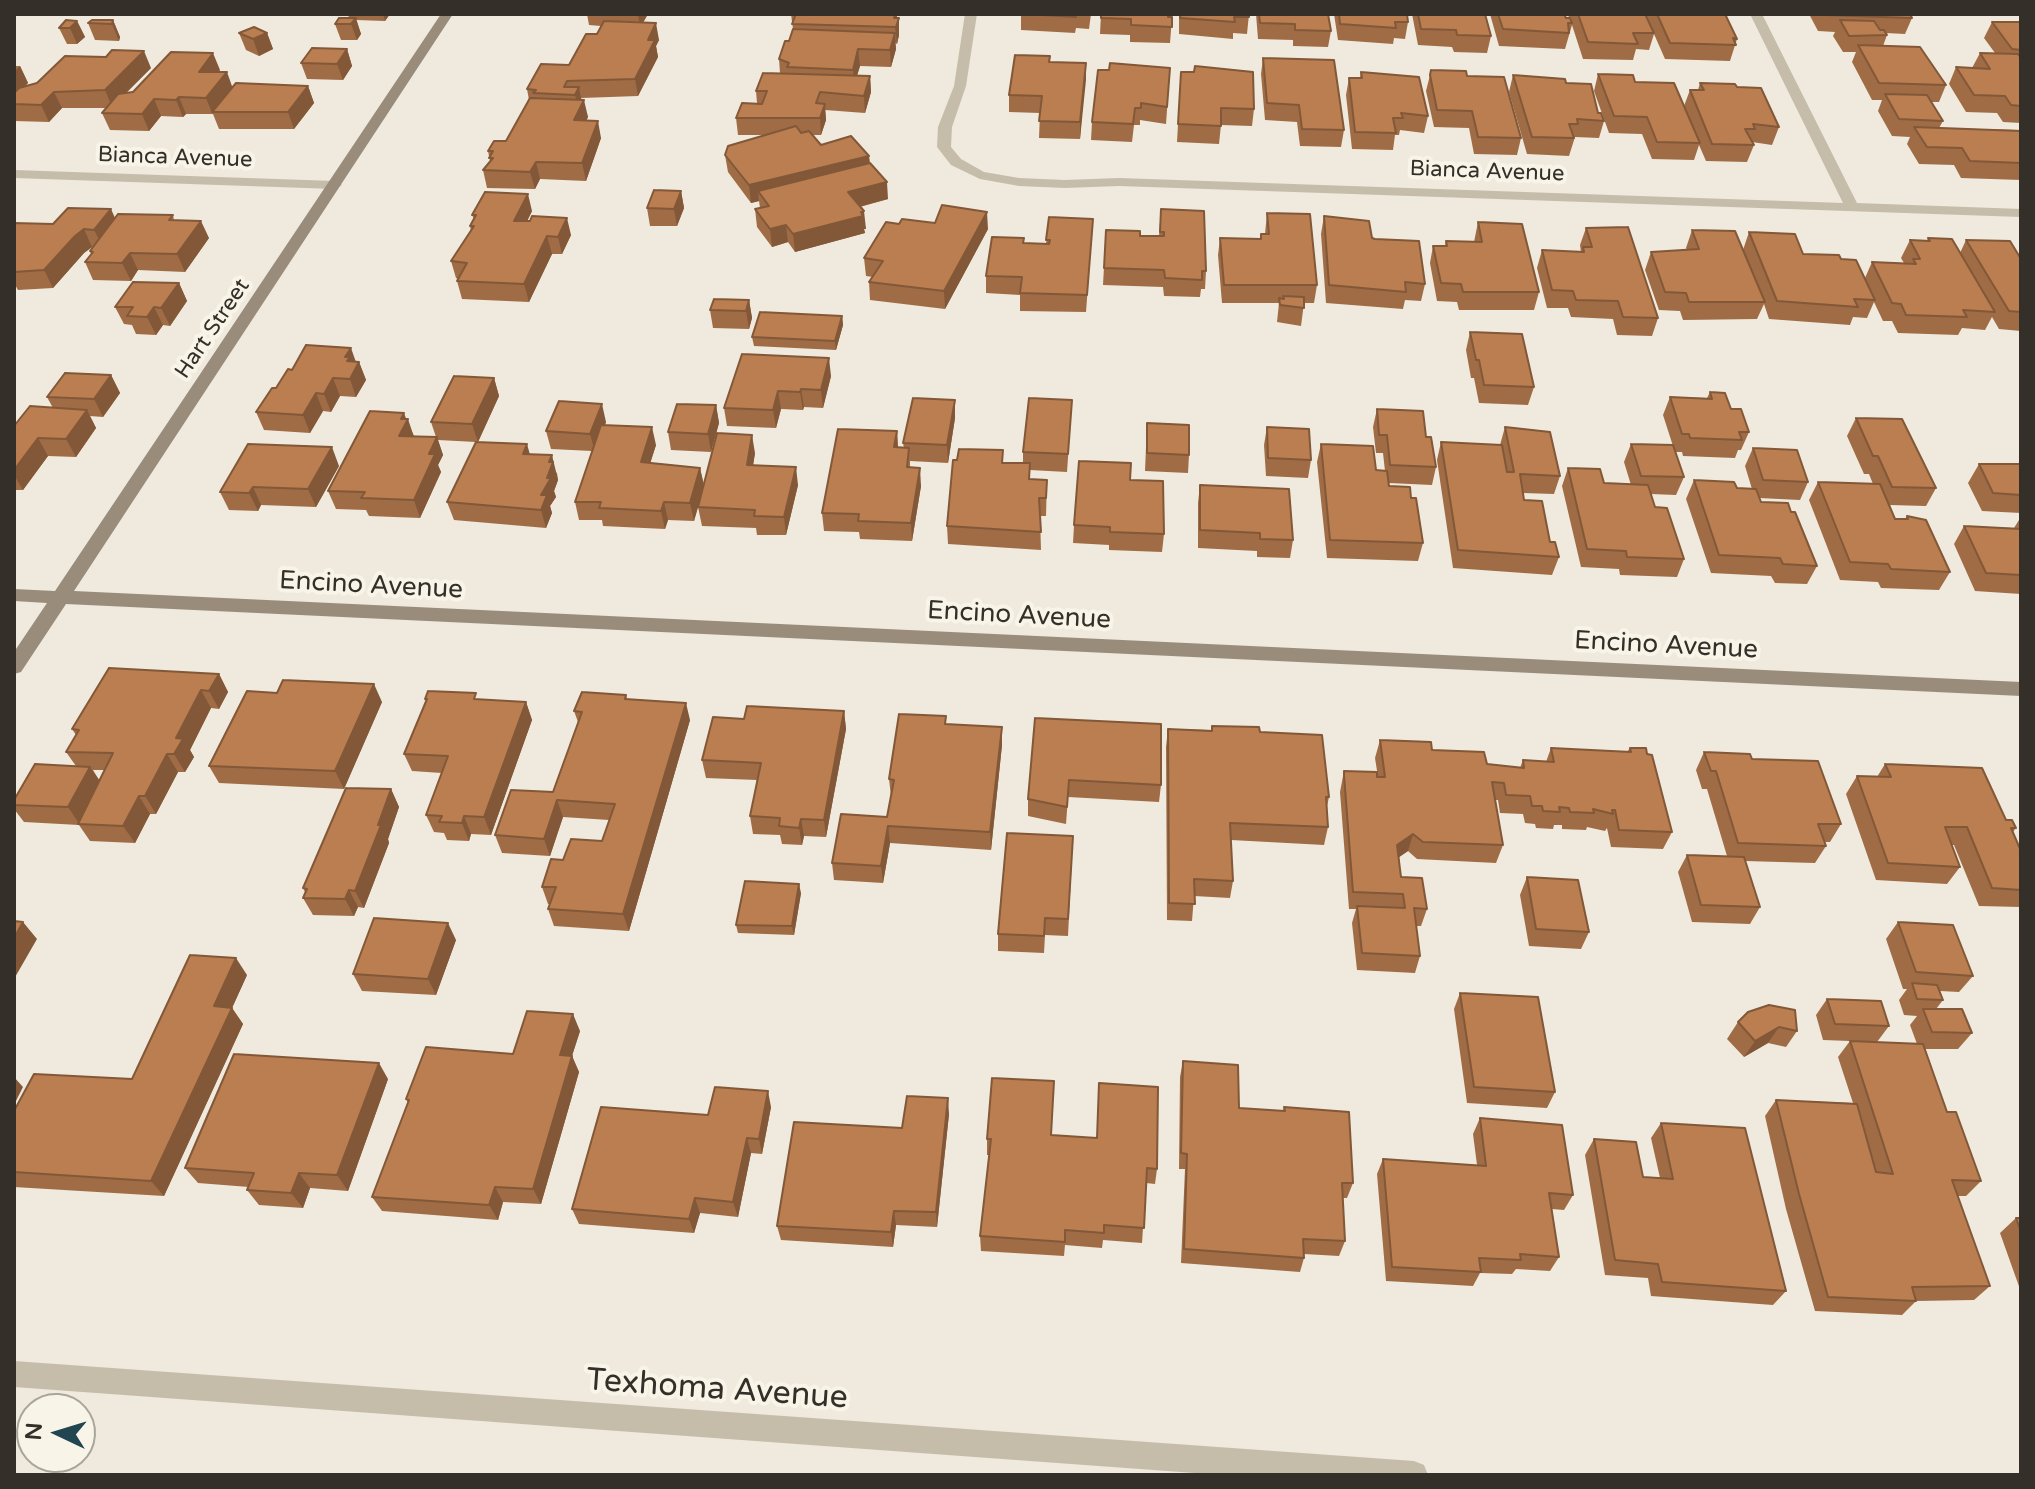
<!DOCTYPE html>
<style>
body{margin:0}
#map{position:relative;width:2035px;height:1489px;overflow:hidden;background:#efeadd;font-family:"Varela Round",sans-serif}
canvas{display:block}
.frame{position:absolute;inset:0;border:16px solid #342f29;pointer-events:none}
.north{position:absolute;left:16px;top:1393px;width:80px;height:80px;box-sizing:border-box;background:#f8f4e8;border:2px solid #aaa59c;border-radius:50%;rotate:274deg;font-size:22px;font-weight:700;line-height:32px;text-align:center;color:#342f29}
.north::after{content:'';display:block;margin:auto;width:28px;height:36px;background:#224552;clip-path:polygon(50% 0,100% 100%,50% 72%,0 100%)}
</style>
<div id="map">
<canvas width="2035" height="1489"></canvas>
<div class="frame"></div>
<div class="north">N</div>
</div>
<script>
const c = document.querySelector('canvas').getContext('2d');
c.lineJoin = 'round';
const shape = rows => new Path2D(rows.map(r => 'M' + r).join(''));
function fill(path, color) { c.fillStyle = color; c.fill(path, 'evenodd'); }
function strokePath(path, color, width, dash) { c.strokeStyle = color; c.lineWidth = width; c.lineCap = dash ? 'butt' : 'round'; c.setLineDash(dash || []); c.stroke(path); }
function label(font, color, halo, rows, align = 'center') {
  c.font = font + ' "Varela Round",sans-serif'; c.lineWidth = 8; c.setLineDash([]); c.textBaseline = 'middle'; c.strokeStyle = halo; c.fillStyle = color; for (const [text, x, y, turn = 0] of rows) {
    c.save(); c.translate(x, y); c.rotate((+turn || 0) * Math.PI / 180); c.textAlign = isNaN(turn) ? turn : align; if (halo) c.strokeText(text, 0, 0); c.fillText(text, 0, 0); c.restore();
  }
}
const street = shape([
 [965,14,977,14,966,86,952,127,951,147,961,159,984,172,1019,178,1065,180,1119,178,1843,203,1750,14,1762,14,1857,203,2021,209,2021,217,1119,186,1065,188,1019,186,980,179,951,165,937,147,938,127,954,86,965,14],
 [14,170,335,181,342,185,335,189,14,178,14,170],
 [14,1361,1414,1461,1424,1465,1428,1475,1222,1475,14,1387,14,1361]
]);
const secondary = shape([
 [441,14,453,14,74,591,2021,682,2021,696,66,604,21,672,14,674,14,652,47,603,14,601,14,589,55,591,441,14]
]);
const wall = shape([
 [348,14,390,14,385,21,356,20,361,34,357,40,341,40,335,24,349,18],
 [587,14,648,14,643,23,659,40,656,46,658,57,638,96,581,98,588,117,586,121,601,138,586,181,540,179,535,189,487,188,483,170,490,161,488,151,506,141,529,100,527,89,569,65,597,34,601,26,589,25],
 [791,14,897,14,897,18,899,18,899,35,897,44,895,43,896,49,891,67,860,66,857,75,870,76,871,92,865,113,825,110,826,120,821,135,812,135,821,145,869,156,870,163,888,199,860,207,866,229,864,229,865,233,795,252,788,242,772,247,757,227,755,209,760,208,759,201,751,203,728,172,725,155,765,135,738,135,736,118,757,103,756,91,780,73,779,59,789,41,793,29],
 [1021,14,1091,14,1089,29,1076,28,1075,33,1021,30],
 [1101,14,1172,17,1170,43,1130,42,1130,35,1100,34],
 [1179,14,1249,14,1247,34,1233,33,1233,39,1179,34],
 [1256,14,1328,14,1331,31,1328,47,1293,46,1293,40,1258,39],
 [1334,14,1407,14,1408,22,1405,39,1394,38,1393,44,1338,40],
 [1412,14,1485,14,1491,36,1487,53,1454,52,1452,47,1418,45],
 [1490,14,1564,14,1566,18,1569,18,1568,14,1725,14,1737,39,1730,61,1665,59,1654,34,1649,50,1636,49,1633,60,1583,59,1572,25,1565,49,1499,46],
 [1809,14,1910,14,1912,18,1905,34,1886,33,1887,35,1883,46,1946,85,1939,102,1931,102,1943,121,1939,128,2020,130,2021,129,2021,180,1961,178,1954,165,1919,164,1907,144,1910,137,1892,136,1878,111,1882,100,1872,100,1852,62,1856,52,1843,52,1833,36,1835,32,1818,31],
 [113,20,120,37,119,41,95,40,88,23],
 [77,21,85,37,77,44,67,44,59,28],
 [1992,22,2021,22,2021,123,2003,122,1997,113,1966,112,1949,84,1956,67,1972,68,1980,53,1995,53,1984,38],
 [239,33,267,33,273,49,259,56,246,50],
 [347,49,352,66,343,80,307,79,301,63],
 [1263,58,1344,130,1341,147,1300,146,1297,122,1265,120,1261,74],
 [1049,62,1086,63,1080,139,1039,138,1040,113,1009,112,1009,95],
 [14,66,20,66,28,83,25,86,151,68,126,93,220,70,218,72,232,87,308,86,314,103,294,129,219,129,213,114,186,114,183,117,161,116,149,131,110,130,102,113,107,108,62,108,49,122,14,121],
 [1170,68,1166,124,1140,120,1140,125,1134,125,1132,142,1091,140,1092,122,1109,70],
 [1181,72,1254,109,1252,126,1221,125,1219,144,1177,142],
 [1361,72,1428,116,1424,133,1400,130,1399,135,1395,135,1393,150,1352,149,1346,95,1349,78,1360,78],
 [1598,74,1635,82,1684,106,1690,90,1698,90,1700,83,1737,87,1779,127,1772,145,1752,142,1754,145,1747,162,1706,161,1699,145,1694,160,1652,159,1642,134,1609,133,1594,91],
 [1430,75,1467,76,1521,138,1517,155,1474,154,1469,128,1434,127,1426,91],
 [1513,75,1566,83,1598,113,1604,121,1599,138,1575,137,1569,156,1527,154,1509,92],
 [681,191,684,208,677,226,650,226,647,208],
 [1161,209,1206,271,1205,289,1201,289,1200,297,1164,296,1163,287,1103,285,1106,230,1140,236,1159,236],
 [532,211,527,221,571,235,562,254,552,254,529,302,462,299,457,281,458,279,456,278,451,261,471,231,470,226,474,219,472,215],
 [1267,213,1317,285,1314,303,1304,303,1301,326,1277,322,1279,303,1222,303,1218,255,1220,238,1261,239,1261,234,1265,234],
 [173,215,174,220,209,238,185,272,138,270,131,281,93,280,85,262,91,254,90,251,93,247,92,247,84,253,53,288,18,290,14,283,14,223,53,224,115,218],
 [1324,216,1372,238,1425,284,1421,301,1405,300,1403,309,1326,303,1321,234],
 [1049,217,1093,219,1086,312,1020,311,1020,295,986,293,986,276,1023,243,1046,244],
 [1478,222,1539,292,1534,310,1459,310,1457,302,1437,301,1430,263,1433,246,1445,246,1446,241,1474,242],
 [899,224,988,229,945,309,870,300,869,282,873,277,866,276,864,258],
 [1586,228,1658,318,1652,336,1617,335,1613,319,1571,317,1568,308,1547,308,1537,268,1542,250,1581,252,1580,245],
 [1692,230,1743,250,1749,232,1803,254,1841,259,1865,278,1872,262,1904,263,1901,258,1910,240,1927,241,1928,238,1960,253,1966,240,2021,259,2021,331,1999,329,1992,317,1985,330,1962,328,1958,335,1898,333,1892,321,1883,321,1874,302,1867,318,1853,317,1850,325,1769,319,1764,304,1757,319,1683,320,1680,311,1659,310,1645,270,1651,252,1687,250,1686,248],
 [179,283,187,301,170,326,163,325,156,335,136,334,132,325,124,324,115,307],
 [749,300,752,318,749,329,713,328,710,310],
 [842,316,843,325,836,350,754,346,752,337],
 [1470,332,1534,387,1528,405,1479,403,1474,378,1471,378,1466,350],
 [356,362,359,362,366,380,356,397,340,396,331,412,323,411,310,433,264,430,256,412,292,370],
 [111,375,120,393,103,417,90,416,96,428,76,457,48,456,23,490,14,490,14,426,53,408,47,397],
 [831,376,823,408,804,407,803,410,781,409,776,428,727,426,724,408],
 [494,378,499,396,478,442,530,454,557,473,558,480,554,491,556,497,550,506,552,513,546,528,454,520,447,502,476,442,438,440,443,455,438,465,441,472,420,518,369,516,366,510,336,509,328,491,406,419,414,436,436,437,431,422],
 [1710,392,1731,409,1749,432,1741,450,1738,450,1735,458,1683,456,1682,452,1675,452,1684,477,1676,495,1651,494,1655,507,1684,559,1677,577,1620,575,1619,569,1581,567,1562,486,1568,468,1604,483,1631,485,1624,462,1631,444,1673,446,1663,415,1670,397,1707,398],
 [955,400,955,418,948,463,910,461,910,467,921,486,912,541,860,539,859,532,824,531,822,513,897,431,898,448,904,448,903,443],
 [1072,400,1067,472,1030,470,1030,479,1047,480,1046,516,1040,516,1041,550,948,544,947,526,1003,450,1003,463,1023,463,1023,452],
 [716,405,719,423,711,452,671,450,668,432],
 [1377,409,1426,437,1436,467,1432,485,1389,483,1389,486,1411,498,1423,543,1418,561,1327,558,1317,462,1321,444,1376,470,1385,471,1383,453,1376,453,1373,427],
 [1856,418,1936,488,1926,506,1890,505,1895,519,1905,519,1907,516,1950,572,1939,590,1881,588,1878,582,1840,580,1809,500,1818,482,1873,484,1869,474,1864,474,1847,436],
 [606,422,605,425,656,445,650,463,700,468,704,485,755,453,753,466,798,485,786,535,757,535,756,528,702,526,698,507,702,493,694,521,668,520,665,529,603,526,602,520,579,520,575,502,592,451,551,449,546,431],
 [1147,423,1189,455,1188,473,1145,471],
 [1267,427,1311,460,1308,478,1266,476,1264,445],
 [1505,427,1560,476,1554,494,1523,493,1524,500,1559,557,1552,575,1453,568,1437,460,1441,442,1500,445],
 [1753,448,1808,482,1800,500,1759,498,1761,502,1791,512,1817,566,1807,584,1775,583,1771,576,1711,573,1686,499,1694,480,1737,488,1752,489,1745,466],
 [1979,464,2021,464,2021,513,1982,511,1968,483],
 [339,466,316,507,261,505,258,511,229,510,220,492],
 [1130,480,1164,534,1162,552,1109,550,1109,545,1073,543,1074,525],
 [1200,485,1293,540,1290,558,1257,557,1257,551,1198,548,1198,503],
 [2019,520,2021,520,2021,594,1975,591,1954,544,1964,526,2014,528],
 [219,674,228,692,219,709,211,708,190,750,194,757,185,772,178,772,156,814,150,814,135,843,90,841,79,825,24,822,14,809,14,800,76,766,66,752,76,735,72,729],
 [93,770,104,770,99,780],
 [277,693,382,702,344,789,219,783,209,766],
 [626,695,627,699,690,720,629,931,554,926,548,909,550,904,548,904,542,887,563,860,602,841,609,820,563,817,550,856,502,853,495,835,553,792,578,722,574,711],
 [425,699,478,699,526,702,532,720,491,835,471,834,469,841,447,840,444,833,434,832,426,815,442,773,412,771,404,754,426,702],
 [844,711,846,729,826,837,804,836,802,845,782,844,780,835,753,834,750,816,757,780,706,778,702,760,744,719],
 [1035,718,1161,785,1159,802,1068,797,1066,824,1028,816,1028,799],
 [946,724,1002,745,991,850,890,843,883,883,834,880,832,863,887,817,891,796,889,779],
 [1212,726,1260,732,1329,797,1327,806,1328,827,1324,845,1231,840,1233,881,1230,898,1194,896,1192,921,1167,920,1166,747,1168,729,1211,730],
 [1380,740,1432,750,1487,764,1520,768,1523,760,1546,762,1551,748,1627,752,1630,748,1672,832,1663,849,1611,847,1607,828,1605,831,1587,827,1586,830,1562,829,1562,825,1554,825,1553,829,1536,828,1535,824,1525,823,1523,814,1500,813,1498,800,1495,800,1503,845,1496,863,1417,859,1408,851,1399,857,1401,877,1427,909,1421,926,1416,926,1420,956,1415,973,1357,970,1352,923,1356,909,1349,909,1340,792,1344,771,1378,777,1375,758],
 [1704,752,1752,759,1841,824,1830,842,1825,842,1826,846,1815,863,1745,861,1760,907,1750,924,1692,922,1678,872,1687,855,1727,856,1707,789,1702,789,1696,770],
 [1885,764,2006,820,2016,828,2013,832,2021,851,2021,907,1979,906,1954,845,1952,845,1960,867,1947,884,1876,880,1846,794,1857,776,1877,777],
 [391,789,399,807,388,839,389,843,364,908,358,907,354,916,313,915,303,898,305,892,303,888],
 [1073,836,1068,936,1045,935,1044,953,998,951,998,934],
 [1527,877,1589,932,1581,949,1529,946,1520,895],
 [801,893,794,935,738,933,736,925],
 [1898,922,1973,976,1959,992,1940,991,1943,1000,1936,1009,1972,1033,1958,1049,1925,1049,1947,1112,1981,1181,1966,1196,1958,1196,1990,1286,1974,1300,1916,1301,1902,1315,1815,1311,1786,1209,1765,1116,1776,1100,1853,1103,1838,1057,1850,1041,1823,1040,1816,1015,1827,999,1889,1026,1877,1042,1917,1044,1910,1025,1917,1016,1904,1015,1899,1000,1907,989,1903,989,1886,939],
 [456,940,436,995,362,991,353,974],
 [247,975,232,1008,243,1024,164,1196,14,1187,14,1111,132,1079],
 [1460,993,1555,1092,1547,1108,1467,1103,1454,1009],
 [1748,1012,1797,1031,1786,1047,1768,1043,1744,1057,1727,1039,1738,1022],
 [580,1031,572,1056,579,1072,541,1204,503,1202,498,1220,382,1211,372,1197,408,1103,406,1099,513,1054],
 [1183,1061,1239,1108,1283,1111,1284,1107,1353,1183,1347,1198,1343,1198,1345,1241,1339,1256,1304,1254,1304,1258,1300,1272,1181,1263,1185,1169,1179,1169,1180,1077],
 [388,1079,348,1191,310,1188,303,1208,259,1205,247,1190,249,1187,198,1183,185,1168],
 [771,1107,762,1154,751,1153,738,1217,700,1213,694,1233,579,1224,572,1209,708,1115],
 [949,1114,937,1227,896,1225,893,1247,781,1240,777,1226,902,1128],
 [1480,1118,1573,1195,1564,1210,1552,1209,1559,1257,1550,1271,1516,1269,1512,1274,1480,1273,1473,1286,1386,1281,1377,1174,1383,1159,1477,1165,1473,1134],
 [1661,1123,1786,1291,1773,1305,1651,1296,1648,1278,1605,1275,1585,1155,1594,1139,1643,1177,1660,1178,1651,1138],
 [1051,1135,1157,1169,1155,1184,1146,1183,1142,1243,1103,1240,1102,1248,1065,1245,1064,1256,981,1251,980,1236,990,1155,987,1155,987,1139],
 [2016,1218,2021,1218,2021,1292,2000,1233]
]);
const shadedWall = shape([
 [383,14,390,14,385,21],
 [638,14,648,14,640,27],
 [896,14,897,14,897,23,899,18,899,35,897,44,894,18],
 [356,18,361,34,357,40,351,24],
 [113,20,120,37,119,41,112,24],
 [77,21,85,37,77,44,70,28],
 [656,23,659,40,656,46,658,57,638,96,635,79,648,40],
 [267,33,273,49,259,56,253,39],
 [895,33,896,49,891,67,890,50],
 [347,49,352,66,343,80,337,64],
 [858,49,860,66,854,86,853,70],
 [144,51,151,68,112,107,105,90],
 [213,53,220,70,206,89,199,72],
 [1086,63,1086,80,1080,139,1080,122],
 [20,66,28,83,14,97,14,72],
 [227,72,233,89,212,112,213,115,206,98],
 [870,76,871,92,865,113,864,96],
 [308,86,314,103,294,129,288,112],
 [579,87,582,104,584,100,588,117,578,137,574,120,579,111,575,95],
 [54,92,62,108,49,122,41,105],
 [179,97,186,114,183,117,176,100],
 [154,99,161,116,149,131,142,114],
 [825,104,826,120,821,135,820,118],
 [598,121,601,138,586,181,582,163],
 [869,156,870,173,758,191,759,201,751,203,749,185],
 [536,162,540,179,535,189,530,172],
 [887,182,888,199,850,209,848,192],
 [681,191,684,208,677,226,674,209],
 [528,194,532,211,519,238,514,221],
 [111,209,119,227,103,247,94,230],
 [864,211,866,229,864,229,865,233,795,252,793,234],
 [987,212,988,229,945,309,944,291],
 [567,218,571,235,562,254,558,237],
 [201,221,209,238,185,272,177,254],
 [786,225,788,242,772,247,770,229],
 [84,229,92,247,84,253,53,288,44,270,75,236],
 [547,236,552,254,529,302,524,284],
 [130,253,138,270,131,281,122,263],
 [179,283,187,301,170,326,161,308],
 [749,300,752,318,749,329,746,311],
 [154,307,163,325,156,335,147,317],
 [842,316,843,325,836,350,835,341],
 [351,348,357,365,359,362,366,380,356,397,350,379,345,357],
 [829,358,831,376,823,408,821,390],
 [111,375,120,393,103,417,94,399],
 [333,378,340,396,331,412,324,394],
 [494,378,499,396,478,442,472,424],
 [801,389,804,407,803,410,800,392],
 [778,391,781,409,776,428,773,410],
 [316,393,323,411,310,433,303,415],
 [955,400,955,418,948,463,947,445],
 [602,404,606,422,595,452,590,434],
 [716,405,719,423,711,452,708,434],
 [87,410,96,428,76,457,66,439],
 [404,413,407,421,408,419,414,437,399,436,401,419],
 [652,427,656,445,645,480,641,462],
 [897,431,898,449,894,447],
 [752,435,755,453,750,483,747,465],
 [437,437,443,455,438,465,441,472,420,518,414,500,429,454],
 [38,438,48,456,23,490,14,475,14,470],
 [527,444,532,462,523,454],
 [332,447,339,466,316,507,308,489],
 [552,455,558,480,554,491,556,497,550,506,552,513,546,528,541,510,541,495,547,478,549,462],
 [796,467,798,485,786,535,784,517],
 [700,468,704,486,694,521,690,503],
 [920,468,921,486,912,541,911,523],
 [253,487,261,505,258,511,249,493],
 [664,502,668,520,665,529,661,511],
 [219,674,228,692,219,709,209,691],
 [374,684,382,702,344,789,335,771],
 [201,690,211,708,190,750,194,757,185,772,174,754,176,738],
 [526,702,532,720,491,835,484,817],
 [686,703,690,720,629,931,623,914],
 [844,711,846,729,826,837,824,820],
 [1002,727,1002,745,991,850,990,832],
 [167,754,178,772,156,814,145,796],
 [90,767,102,784,80,825,68,807],
 [391,789,399,807,388,839,389,843,364,908,355,891],
 [139,796,150,814,135,843,123,826],
 [557,800,563,817,550,856,544,839],
 [464,816,471,834,469,841,462,823],
 [801,819,804,836,802,845,799,828],
 [888,826,890,843,883,883,881,866],
 [1413,834,1408,851,1392,862,1397,845],
 [799,884,801,893,794,935,792,926],
 [349,890,358,907,354,916,345,899],
 [23,922,37,939,14,979,14,938],
 [448,923,456,940,436,995,428,979],
 [236,958,247,975,232,1008,243,1024,164,1196,151,1181,214,1006],
 [573,1014,580,1031,567,1071,560,1055],
 [1779,1027,1768,1043,1744,1057,1755,1041],
 [572,1056,579,1072,541,1204,533,1189],
 [379,1063,388,1079,348,1191,337,1175],
 [14,1077,23,1087,14,1105],
 [768,1091,771,1107,762,1154,759,1139],
 [948,1098,949,1114,937,1227,936,1212],
 [747,1138,751,1153,738,1217,733,1202],
 [299,1173,310,1188,303,1208,291,1193],
 [495,1187,503,1202,498,1220,489,1205],
 [695,1198,700,1213,694,1233,689,1219],
 [894,1211,896,1225,893,1247,891,1232]
]);
const building = shape([
 [796,14,896,14,894,18,899,18,896,27,792,24,796,14],
 [1026,14,1076,14,1076,17,1026,14],
 [1101,14,1168,14,1168,17,1172,17,1172,27,1131,25,1131,19,1101,18,1101,14],
 [1181,14,1249,14,1249,17,1234,17,1235,22,1180,18,1181,14],
 [1259,14,1328,14,1331,31,1295,30,1295,24,1260,23,1259,14],
 [1339,14,1407,14,1408,22,1395,22,1396,28,1340,24,1339,14],
 [1418,14,1485,14,1491,36,1457,35,1456,30,1421,29,1418,14],
 [1498,14,1564,14,1566,18,1570,18,1572,23,1568,23,1569,33,1503,29,1498,14],
 [1578,14,1645,14,1654,33,1633,33,1638,44,1588,42,1578,14],
 [1657,14,1725,14,1737,39,1733,38,1736,45,1670,43,1657,14],
 [1824,14,1910,14,1912,18,1825,15,1824,14],
 [339,18,356,18,351,24,335,24,339,18],
 [66,20,77,21,70,28,59,28,66,20],
 [92,20,113,20,112,24,88,23,92,20],
 [1840,20,1874,21,1880,30,1884,30,1887,35,1849,36,1840,20],
 [604,21,656,23,648,40,655,40,635,79,567,81,564,87,579,87,575,95,533,93,536,90,527,89,541,64,569,65,586,34,597,34,604,21],
 [1992,22,2021,22,2021,50,2012,49,1992,22],
 [254,27,267,33,253,39,239,33,254,27],
 [793,29,895,33,890,50,858,49,853,70,787,67,789,63,779,59,785,41,789,41,793,29],
 [1858,45,1920,47,1946,85,1879,83,1858,45],
 [312,48,347,49,337,64,301,63,312,48],
 [112,50,144,51,105,90,54,92,41,105,14,104,14,93,19,88,37,83,65,56,106,57,112,50],
 [171,52,213,53,199,72,227,72,206,98,179,97,176,100,154,99,142,114,102,113,118,94,133,92,171,52],
 [1980,53,2018,54,2021,58,2021,106,2011,105,2005,96,1974,95,1956,67,1990,69,1980,53],
 [1015,55,1050,56,1049,62,1086,63,1080,122,1039,121,1042,96,1009,95,1015,55],
 [1263,58,1334,60,1344,130,1302,129,1299,105,1267,103,1263,58],
 [1110,63,1170,68,1167,107,1141,103,1141,108,1135,108,1133,124,1092,122,1098,70,1109,70,1110,63],
 [1195,66,1253,72,1254,109,1221,108,1221,126,1178,124,1181,72,1194,72,1195,66],
 [1431,70,1466,71,1467,76,1504,77,1521,138,1478,137,1472,111,1437,110,1430,75,1431,70],
 [1361,72,1419,77,1428,116,1401,113,1403,118,1393,118,1396,133,1355,132,1349,78,1362,78,1361,72],
 [763,73,870,76,864,96,820,92,816,103,825,104,820,118,736,118,742,103,762,104,767,91,756,91,763,73],
 [1598,74,1633,75,1635,82,1674,83,1700,143,1657,142,1647,117,1614,116,1598,74],
 [1513,75,1565,79,1566,83,1591,84,1598,113,1601,113,1604,121,1577,119,1578,124,1569,124,1574,138,1532,137,1513,75],
 [236,83,308,86,288,112,212,112,236,83],
 [1700,83,1735,84,1737,87,1761,88,1779,127,1753,124,1755,129,1745,129,1754,145,1712,144,1690,90,1704,90,1700,83],
 [1885,94,1927,95,1943,121,1899,119,1885,94],
 [530,98,584,100,574,120,598,121,582,163,536,162,530,172,483,170,493,158,489,158,493,151,488,151,494,141,506,141,530,98],
 [796,126,801,133,809,131,821,145,851,136,869,156,749,185,725,155,728,146,796,126],
 [1914,127,2021,131,2021,163,1970,161,1962,148,1927,147,1914,127],
 [870,163,887,182,848,192,864,211,861,212,863,216,793,234,786,225,770,229,755,209,769,206,758,191,870,163],
 [654,190,681,191,674,209,647,208,654,190],
 [485,192,528,194,514,221,530,221,532,216,567,218,558,237,547,236,524,284,457,281,467,263,451,261,474,226,470,226,476,215,472,215,485,192],
 [942,205,987,212,944,291,869,282,883,261,864,258,886,222,899,224,902,219,935,223,942,205],
 [68,208,111,209,94,230,84,229,75,236,44,270,14,272,14,223,53,224,68,208],
 [1161,209,1204,211,1206,271,1202,271,1202,280,1165,278,1164,270,1104,268,1106,230,1140,231,1140,236,1164,236,1164,232,1160,232,1161,209],
 [1267,213,1310,214,1317,285,1224,285,1220,238,1261,239,1261,234,1269,234,1267,213],
 [118,214,173,215,169,220,201,221,177,254,130,253,122,263,85,262,93,252,90,251,118,214],
 [1324,216,1369,221,1372,238,1375,239,1419,241,1425,284,1405,282,1406,292,1329,285,1324,216],
 [1049,217,1093,219,1087,295,1020,293,1022,277,986,276,992,237,1024,238,1023,243,1049,244,1050,240,1046,240,1049,217],
 [1478,222,1522,224,1539,292,1463,292,1461,284,1441,283,1433,246,1447,246,1446,241,1482,242,1478,222],
 [1628,227,1658,318,1623,317,1618,301,1576,300,1573,291,1552,290,1542,250,1584,252,1583,247,1592,247,1586,228,1628,227],
 [1692,230,1735,231,1765,302,1689,302,1686,293,1665,292,1651,252,1699,249,1692,230],
 [1749,232,1795,234,1803,254,1839,255,1841,259,1856,260,1875,300,1854,299,1858,307,1777,301,1749,232],
 [1928,238,1952,239,1995,312,1963,310,1967,317,1906,315,1901,304,1892,303,1872,262,1916,264,1913,259,1920,259,1910,240,1930,241,1928,238],
 [1966,240,2010,241,2021,259,2021,312,2009,311,1966,240],
 [133,282,179,283,161,308,154,307,147,317,127,316,133,307,115,307,133,282],
 [1283,296,1304,297,1304,308,1280,305,1279,298,1284,299,1283,296],
 [714,299,749,300,746,311,710,310,714,299],
 [760,312,842,316,835,341,752,337,760,312],
 [1470,332,1522,334,1534,387,1484,385,1479,360,1476,360,1470,332],
 [306,345,351,348,345,357,350,357,347,361,359,362,350,379,333,378,324,394,316,393,303,415,256,412,272,388,276,388,288,369,292,370,306,345],
 [742,354,829,358,821,390,801,389,800,392,778,391,773,410,724,408,742,354],
 [65,373,111,375,94,399,47,397,65,373],
 [454,376,494,378,472,424,431,422,454,376],
 [1710,392,1725,393,1731,409,1741,409,1749,432,1739,432,1742,440,1690,438,1689,434,1682,434,1670,397,1712,399,1710,392],
 [913,398,955,400,947,445,903,443,913,398],
 [1029,398,1072,400,1068,454,1023,452,1029,398],
 [559,401,602,404,590,434,546,431,559,401],
 [677,404,716,405,708,434,668,432,677,404],
 [30,406,87,410,66,439,38,438,14,470,14,426,30,406],
 [1377,409,1423,411,1426,437,1431,437,1436,467,1390,465,1387,435,1379,435,1377,409],
 [370,411,404,413,401,419,408,419,399,436,437,437,429,454,435,454,414,500,361,498,365,492,328,491,370,411],
 [1856,418,1902,419,1936,488,1892,487,1878,456,1873,456,1856,418],
 [1147,423,1189,425,1189,455,1147,453,1147,423],
 [601,425,652,427,641,462,700,468,690,503,664,502,661,511,599,508,601,502,575,502,601,425],
 [1267,427,1309,429,1311,460,1268,458,1267,427],
 [1505,427,1550,432,1560,476,1520,474,1524,500,1542,501,1550,542,1555,542,1559,557,1458,550,1441,442,1502,445,1507,472,1514,472,1505,427],
 [838,429,897,431,894,447,909,448,907,467,920,468,911,523,858,521,859,514,822,513,838,429],
 [717,433,752,435,747,465,796,467,784,517,754,516,755,510,698,507,717,433],
 [476,442,527,444,523,454,552,455,549,462,553,462,547,478,551,478,541,495,547,495,541,510,447,502,476,442],
 [248,444,332,447,308,489,253,487,249,493,220,492,248,444],
 [1321,444,1373,446,1376,470,1387,471,1389,486,1410,487,1411,498,1416,498,1423,543,1330,540,1321,444],
 [1631,444,1673,445,1684,477,1641,476,1631,444],
 [1753,448,1797,450,1808,482,1763,480,1753,448],
 [959,449,1003,450,1002,463,1030,463,1029,479,1047,480,1046,498,1039,498,1041,532,947,526,953,460,957,460,959,449],
 [1079,461,1131,463,1130,480,1163,481,1164,534,1110,532,1110,527,1074,525,1079,461],
 [1979,464,2021,464,2021,495,1993,493,1979,464],
 [1568,468,1600,469,1604,483,1648,485,1655,507,1667,508,1684,559,1627,557,1626,551,1587,549,1568,468],
 [1694,480,1734,482,1737,488,1756,489,1761,502,1788,503,1791,512,1795,512,1817,566,1783,564,1780,558,1719,555,1694,480],
 [1818,482,1880,484,1895,519,1908,519,1907,516,1926,520,1950,572,1891,569,1888,564,1850,562,1818,482],
 [1200,485,1289,489,1293,540,1260,539,1260,533,1200,530,1200,485],
 [1964,526,2021,529,2021,575,1986,573,1964,526],
 [109,668,219,674,209,691,201,690,176,738,183,739,174,754,167,754,145,796,139,796,123,826,78,824,113,753,66,752,79,730,72,729,109,668],
 [283,680,374,684,335,771,209,766,247,691,277,693,283,680],
 [428,691,476,693,474,699,526,702,484,817,464,816,462,823,439,822,442,816,426,815,448,756,404,754,427,699,425,699,428,691],
 [582,692,626,695,625,699,686,703,623,914,548,909,556,887,542,887,551,859,563,860,571,839,602,841,615,804,557,800,544,839,495,835,511,790,553,792,582,712,574,711,582,692],
 [747,706,844,711,824,820,801,819,799,828,779,826,780,818,750,816,761,763,702,760,713,717,744,719,747,706],
 [899,714,946,716,945,724,1002,727,990,832,888,826,881,866,832,863,841,814,887,817,894,780,889,779,899,714],
 [1035,718,1161,724,1161,785,1069,780,1067,807,1028,799,1035,718],
 [1212,726,1259,727,1260,732,1322,735,1329,797,1326,797,1328,827,1230,823,1233,881,1194,879,1195,904,1169,903,1168,729,1212,731,1212,726],
 [1380,740,1431,742,1432,750,1484,752,1487,764,1524,768,1523,760,1554,762,1551,748,1631,752,1630,748,1646,748,1647,754,1652,755,1672,832,1619,830,1615,810,1612,810,1613,814,1593,809,1594,813,1570,812,1569,808,1559,807,1560,812,1543,811,1542,806,1532,806,1530,796,1506,795,1504,783,1492,782,1503,845,1423,842,1413,834,1397,845,1401,877,1422,878,1427,909,1414,908,1420,956,1362,953,1357,906,1405,908,1403,894,1353,892,1344,775,1344,771,1377,772,1377,777,1385,777,1380,740],
 [1704,752,1750,754,1752,759,1818,761,1841,824,1818,824,1826,846,1738,843,1716,771,1711,771,1704,752],
 [35,764,90,767,68,807,14,805,14,800,35,764],
 [1885,764,1982,768,2006,820,2012,820,2016,828,2011,828,2021,851,2021,890,1992,888,1967,827,1945,827,1960,867,1888,863,1857,776,1891,777,1885,764],
 [346,788,391,789,378,825,381,825,355,891,349,890,345,899,303,898,307,889,303,888,346,788],
 [1007,833,1073,836,1068,919,1045,918,1044,936,998,934,1007,833],
 [1687,855,1744,857,1760,907,1701,905,1687,855],
 [1527,877,1578,880,1589,932,1536,929,1527,877],
 [745,881,799,884,792,926,736,925,745,881],
 [374,918,448,923,428,979,353,974,374,918],
 [14,921,23,922,14,938,14,921],
 [1898,922,1953,925,1973,976,1916,972,1898,922],
 [190,955,236,958,214,1006,232,1008,151,1181,14,1172,14,1111,34,1074,132,1079,190,955],
 [1912,983,1937,985,1943,1000,1917,999,1912,983],
 [1460,993,1538,997,1555,1092,1474,1087,1460,993],
 [1827,999,1881,1001,1889,1026,1835,1024,1827,999],
 [1769,1005,1795,1010,1797,1031,1779,1027,1755,1041,1738,1022,1748,1012,1769,1005],
 [1923,1009,1962,1009,1972,1033,1932,1032,1923,1009],
 [527,1011,573,1014,560,1055,572,1056,533,1189,495,1187,489,1205,372,1197,409,1100,406,1099,426,1047,513,1054,527,1011],
 [1850,1041,1923,1044,1947,1112,1956,1112,1981,1181,1952,1180,1990,1286,1912,1287,1916,1301,1828,1297,1799,1194,1776,1100,1857,1104,1876,1172,1893,1174,1850,1041],
 [234,1054,379,1063,337,1175,299,1173,291,1193,247,1190,254,1173,185,1168,234,1054],
 [1183,1061,1238,1065,1239,1108,1285,1111,1284,1107,1349,1112,1353,1183,1342,1183,1345,1241,1303,1239,1304,1258,1184,1249,1187,1154,1181,1153,1183,1061],
 [992,1078,1054,1081,1051,1135,1097,1138,1099,1083,1158,1087,1157,1169,1147,1168,1144,1228,1104,1225,1104,1233,1065,1230,1065,1242,980,1236,991,1139,987,1139,992,1078],
 [715,1087,768,1091,759,1139,747,1138,733,1202,695,1198,689,1219,572,1209,601,1107,708,1115,715,1087],
 [907,1096,948,1098,936,1212,894,1211,891,1232,777,1226,794,1122,902,1128,907,1096],
 [1480,1118,1562,1125,1573,1195,1549,1193,1559,1257,1520,1254,1521,1260,1479,1258,1481,1272,1392,1267,1383,1159,1486,1166,1480,1118],
 [1661,1123,1745,1128,1786,1291,1662,1282,1658,1264,1615,1260,1594,1139,1636,1142,1643,1177,1673,1179,1661,1123],
 [2016,1218,2021,1218,2021,1232,2016,1218]
]);
const farStreetnames = [
 ["Bianca Avenue",175,158,2],
 ["Bianca Avenue",1487,172,2],
 ["Hart Street",213,329,-56]
];
const streetNames = [
 ["Encino Avenue",371,586,3],
 ["Encino Avenue",1019,616,3],
 ["Encino Avenue",1666,646,3]
];
const nearStreetnames = [
 ["Texhoma Avenue",717,1390,4]
];
fill(street, '#c6bcaa');
fill(secondary, '#9a8c7b');
fill(wall, '#a06c45');
fill(shadedWall, '#825838');
fill(building, '#ba7e50');
strokePath(building, '#825838', 2);
label('22px', '#342f29', '#f8f4e8', farStreetnames);
label('26px', '#342f29', '#f8f4e8', streetNames);
label('32px', '#342f29', '#f8f4e8', nearStreetnames);
</script>
